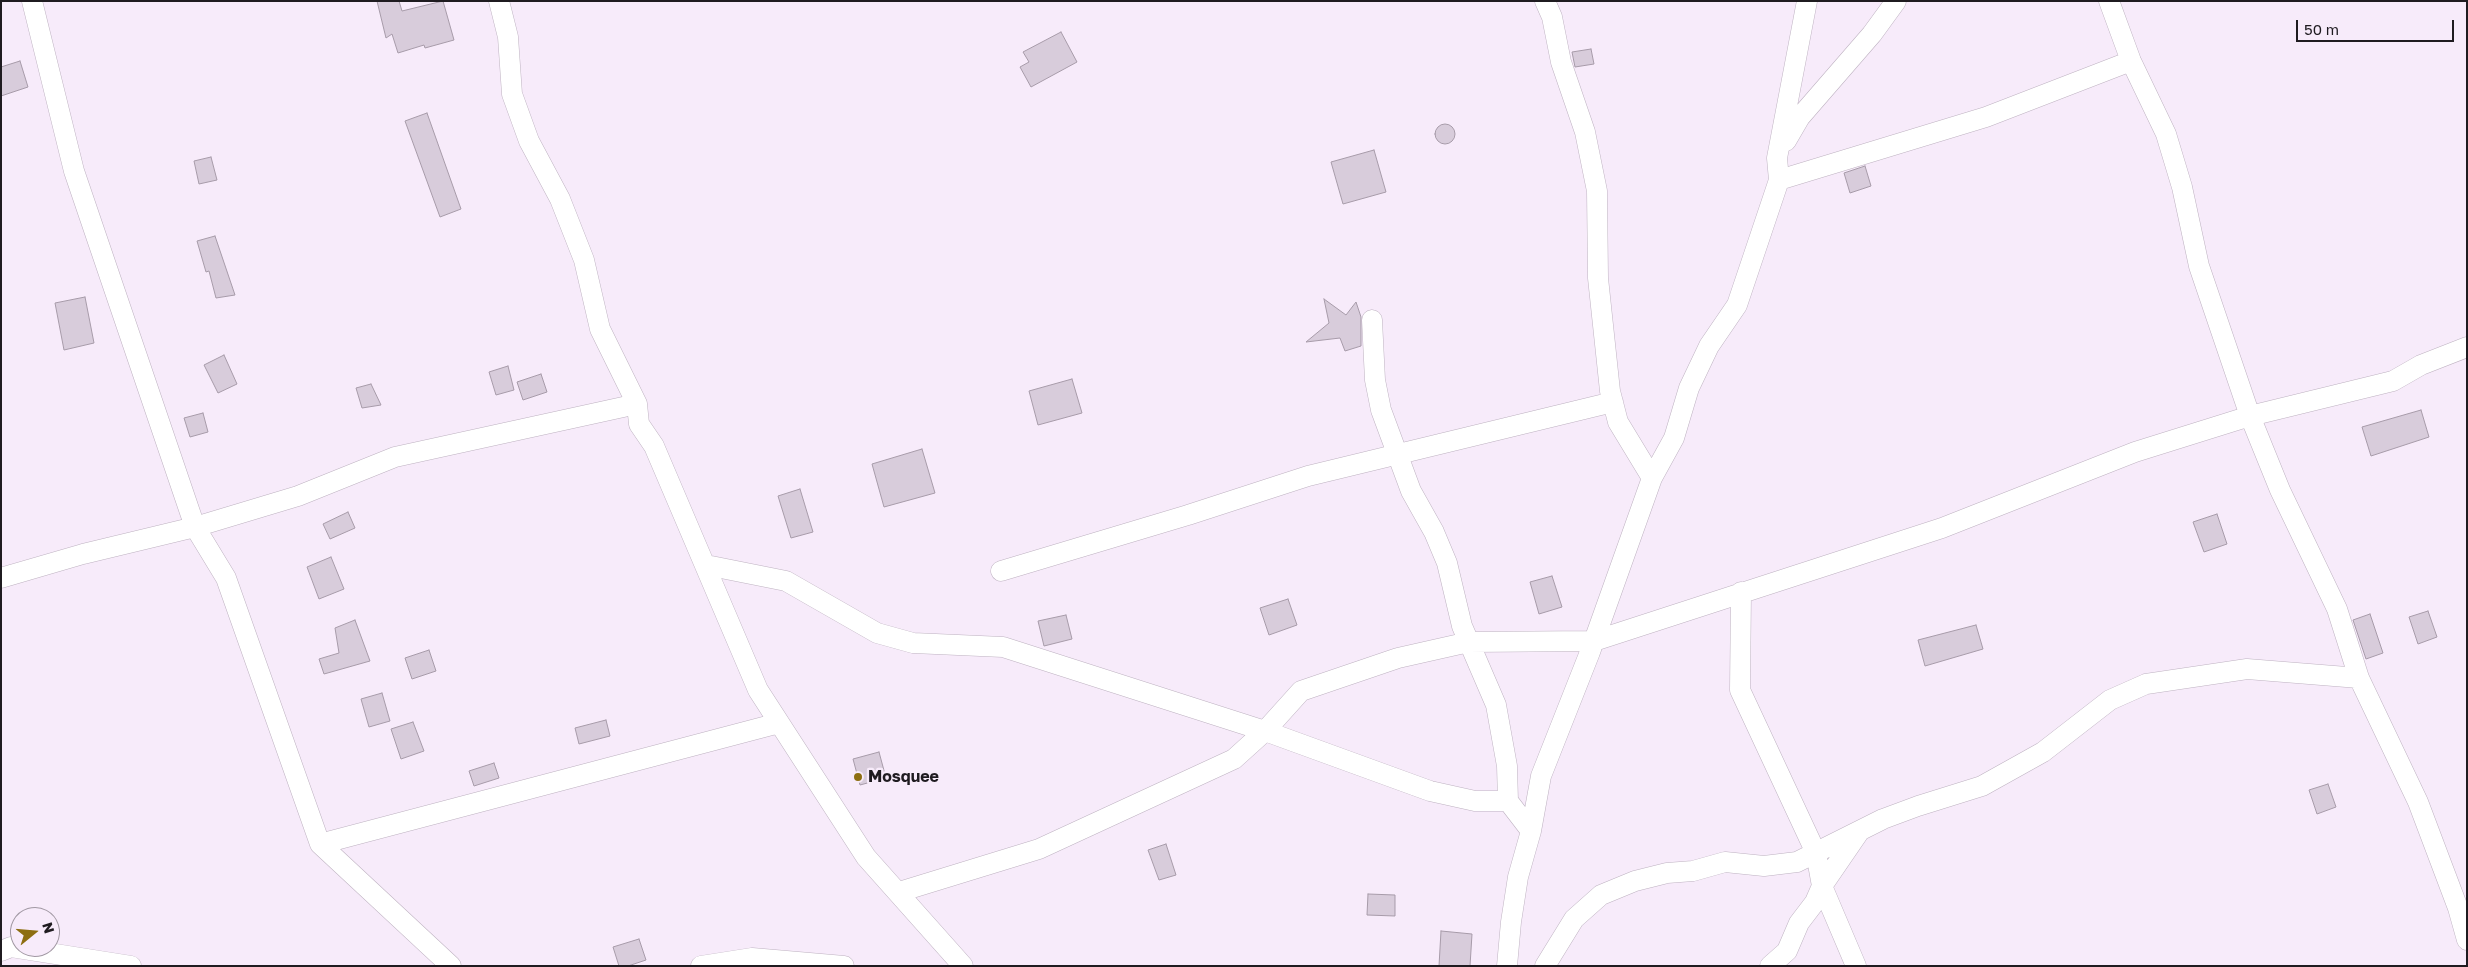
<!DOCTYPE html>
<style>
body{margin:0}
#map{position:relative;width:2468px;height:967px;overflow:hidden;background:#f7ebfa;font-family:"Golos Text",sans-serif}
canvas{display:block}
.frame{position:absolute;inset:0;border:2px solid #1f1b20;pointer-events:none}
.north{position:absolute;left:10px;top:907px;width:50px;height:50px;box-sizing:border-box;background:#f7ebfa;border:1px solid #a198a3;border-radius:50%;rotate:73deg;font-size:14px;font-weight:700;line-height:20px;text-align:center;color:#1f1b20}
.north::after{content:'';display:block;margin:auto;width:18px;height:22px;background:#8d6e11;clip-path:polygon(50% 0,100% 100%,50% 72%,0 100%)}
.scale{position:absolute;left:2296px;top:20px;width:158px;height:22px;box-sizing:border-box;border:2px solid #1f1b20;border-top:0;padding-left:6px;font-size:15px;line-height:18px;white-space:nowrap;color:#1f1b20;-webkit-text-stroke:4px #f7ebfa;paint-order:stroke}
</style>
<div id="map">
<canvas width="2468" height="967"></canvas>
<div class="frame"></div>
<div class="north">N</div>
<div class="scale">50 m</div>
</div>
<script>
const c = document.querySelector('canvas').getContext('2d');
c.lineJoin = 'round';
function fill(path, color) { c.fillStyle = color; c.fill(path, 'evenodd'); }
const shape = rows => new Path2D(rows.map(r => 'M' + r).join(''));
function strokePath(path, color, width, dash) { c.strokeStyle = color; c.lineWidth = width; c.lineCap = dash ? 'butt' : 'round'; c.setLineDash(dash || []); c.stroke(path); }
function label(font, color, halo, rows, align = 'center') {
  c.font = font + ' "Golos Text",sans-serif'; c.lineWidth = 4.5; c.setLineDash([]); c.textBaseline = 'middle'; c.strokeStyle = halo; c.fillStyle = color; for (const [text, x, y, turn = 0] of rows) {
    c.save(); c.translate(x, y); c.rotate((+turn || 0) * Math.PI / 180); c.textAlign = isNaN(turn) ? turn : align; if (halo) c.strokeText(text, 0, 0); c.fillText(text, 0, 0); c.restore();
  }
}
const building = shape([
 [377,1,399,1,402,11,443,1,454,40,425,48,424,45,398,53,392,34,386,38,377,1],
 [1061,32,1077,62,1031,87,1020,67,1029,62,1023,52,1061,32],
 [1591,49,1594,64,1575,67,1572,52,1591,49],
 [20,61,28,87,1,96,1,67,20,61],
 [427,113,461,209,440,217,405,121,427,113],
 '1435 134a10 10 0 1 1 20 0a10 10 0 1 1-20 0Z',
 [1374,150,1386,192,1343,204,1331,162,1374,150],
 [211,157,217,180,199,184,194,161,211,157],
 [1865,166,1871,186,1850,193,1844,173,1865,166],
 [215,236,235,295,216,298,209,271,206,272,197,241,215,236],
 [85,297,94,343,64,350,55,303,85,297],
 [1324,299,1346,315,1356,302,1361,317,1361,346,1345,351,1340,338,1306,342,1329,323,1324,299],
 [224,355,237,384,218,393,204,365,224,355],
 [508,366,514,390,496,395,489,372,508,366],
 [541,374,547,392,523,400,517,382,541,374],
 [1072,379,1082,413,1038,425,1029,391,1072,379],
 [371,384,381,405,362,408,356,388,371,384],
 [2421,410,2429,437,2371,456,2362,427,2421,410],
 [203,413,208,432,190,437,184,418,203,413],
 [922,449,935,493,884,507,872,464,922,449],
 [800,489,813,532,791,538,778,496,800,489],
 [348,512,355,528,330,539,323,524,348,512],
 [2217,514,2227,544,2204,552,2193,522,2217,514],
 [331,557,344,589,319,599,307,567,331,557],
 [1552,576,1562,607,1539,614,1530,582,1552,576],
 [1288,599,1297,625,1269,635,1260,608,1288,599],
 [2428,611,2437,637,2418,644,2409,617,2428,611],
 [2370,614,2383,653,2366,659,2353,620,2370,614],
 [1066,615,1072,639,1044,646,1038,621,1066,615],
 [355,620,370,661,324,674,319,659,339,653,335,628,355,620],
 [1976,625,1983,649,1925,666,1918,640,1976,625],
 [429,650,436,671,412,679,405,658,429,650],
 [382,693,390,721,369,727,361,699,382,693],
 [606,720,610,736,579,744,575,728,606,720],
 [413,722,424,751,401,759,391,729,413,722],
 [879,752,886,778,860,785,853,759,879,752],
 [494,763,499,778,474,786,469,771,494,763],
 [2328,784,2336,807,2317,814,2309,790,2328,784],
 [1166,844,1176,875,1159,880,1148,850,1166,844],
 [1368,894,1395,895,1395,916,1367,915,1368,894],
 [1441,931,1472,934,1470,966,1439,966,1441,931],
 [639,939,646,960,628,966,619,966,613,947,639,939]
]);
const minor = shape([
 [32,1,74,171,195,527,226,578,320,844,451,966],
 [499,1,508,37,512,94,529,141,560,199,584,260,600,329,637,404,639,424,654,446,758,690,866,857,963,966],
 [1545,1,1552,17,1561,62,1585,132,1597,191,1598,278,1610,391,1618,422,1652,478],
 [2109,1,2131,61,2166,134,2182,187,2199,266,2250,416,2280,490,2337,609,2359,678,2418,802,2458,908,2467,940],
 [1786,141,1800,117,1872,34,1896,1],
 [1779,180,1986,117,2131,61],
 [1372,320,1375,380,1381,410,1411,491,1434,532,1447,563,1462,626,1496,705,1507,766,1508,801,1531,831],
 [706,565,786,581,877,633,913,643,1003,647,1265,731,1430,791,1475,801,1508,801],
 [1001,571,1188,515,1308,476,1613,402],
 [1,578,83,554,195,527,298,496,395,457,637,404],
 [1741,592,1740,690,1816,853,1822,886,1856,966],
 [320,844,779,723],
 [899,892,1039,849,1234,759,1265,731,1301,691,1398,658,1469,642,1594,641,1942,528,2135,452,2250,416,2393,381,2421,365,2467,347],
 [1,951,11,947,131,966],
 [701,966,752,958,844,966],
 [1507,966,1511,922,1518,877,1531,831,1541,776,1590,652,1652,478,1674,438,1689,388,1709,346,1737,305,1779,180,1777,158,1807,1],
 [1545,966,1574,919,1601,895,1635,881,1667,873,1693,871,1725,862,1764,866,1797,862,1883,819,1918,806,1982,786,2043,752,2110,700,2146,684,2247,669,2359,678],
 [1770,966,1787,951,1799,923,1815,902,1822,886,1859,832]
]);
const markers = [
 [858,777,5,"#8d6e11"]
];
const poiNames = [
 ["Mosquee",868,777]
];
fill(building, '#d8ccdb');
strokePath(building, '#a79ba9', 1);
strokePath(minor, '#beb2c1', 21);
strokePath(minor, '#fff', 20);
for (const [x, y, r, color] of markers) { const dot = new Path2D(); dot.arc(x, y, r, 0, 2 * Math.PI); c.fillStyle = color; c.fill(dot); strokePath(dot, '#f7ebfa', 2); }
label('bold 16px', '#1f1b20', '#f7ebfa', poiNames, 'left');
</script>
